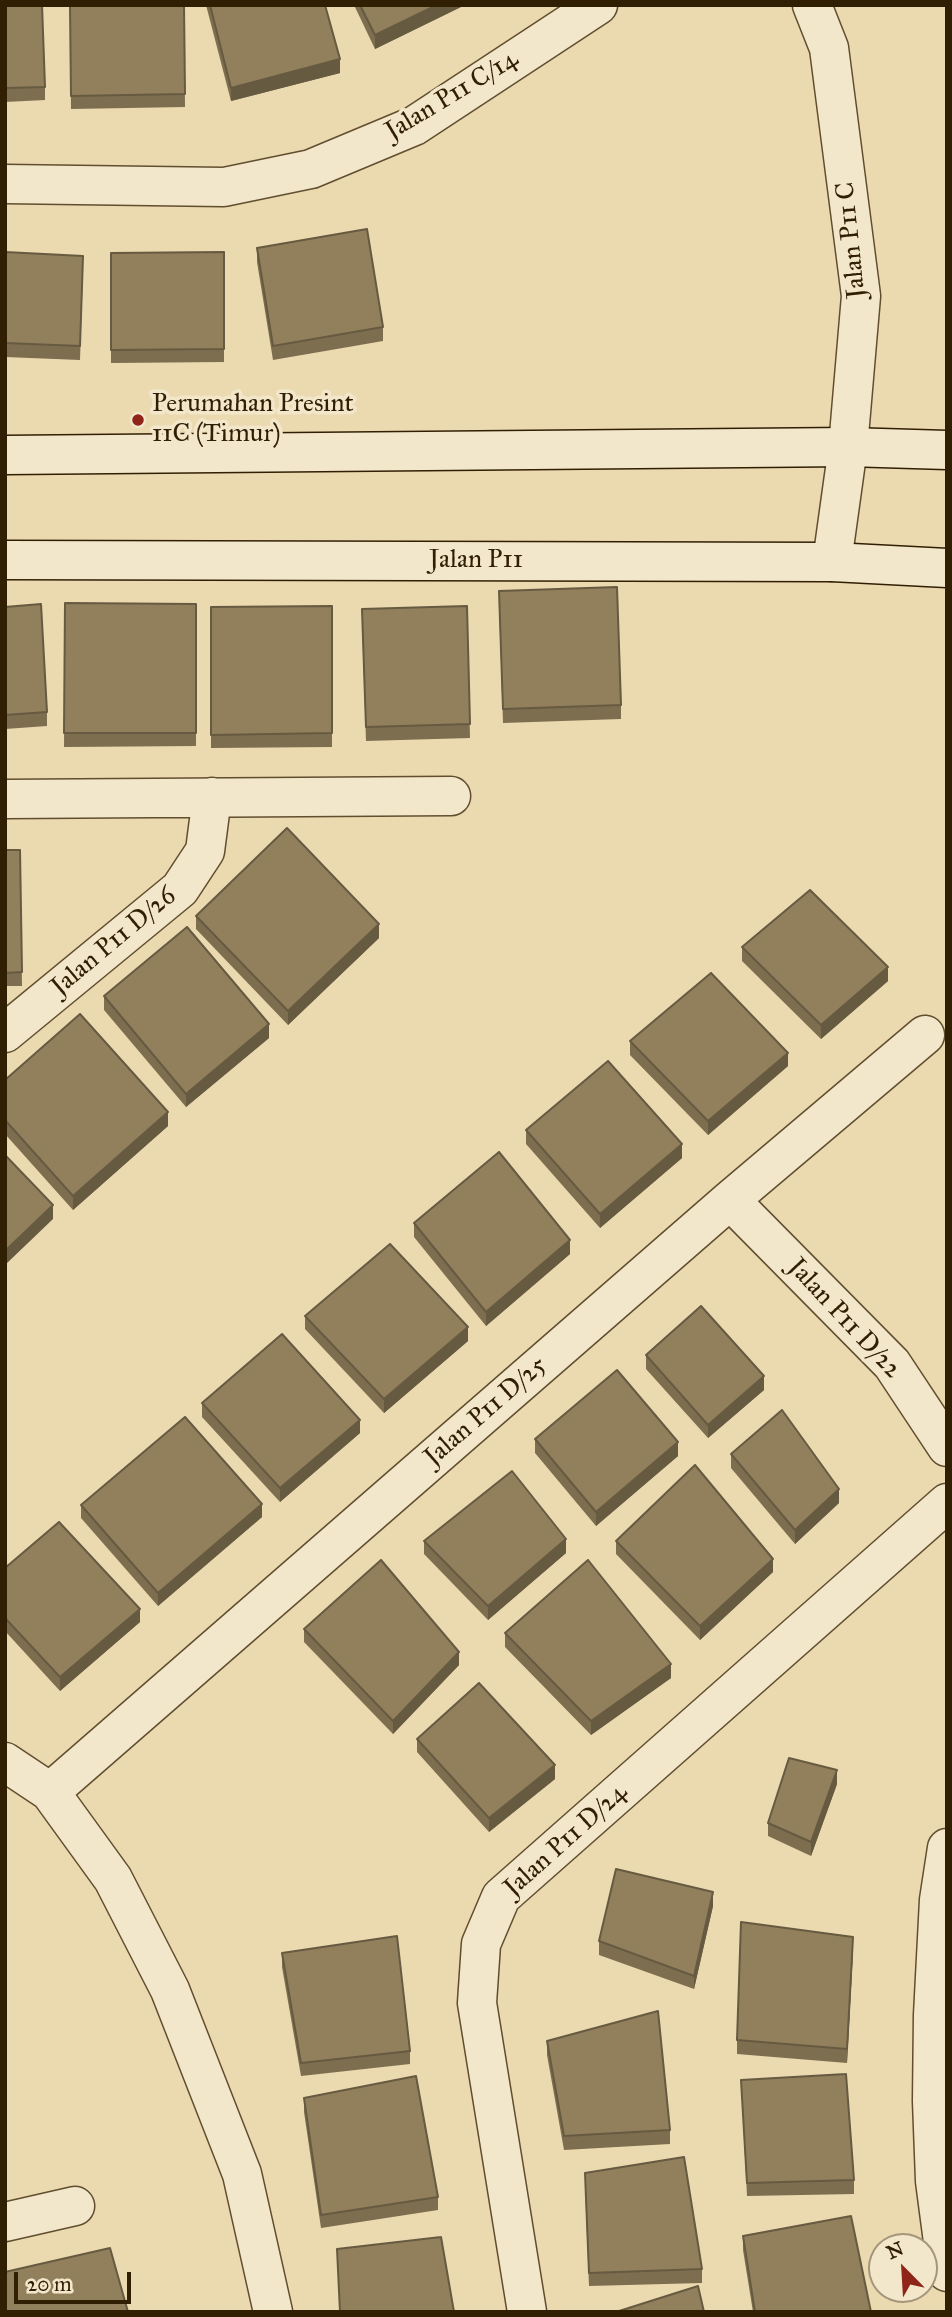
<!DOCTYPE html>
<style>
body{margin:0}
#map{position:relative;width:952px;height:2317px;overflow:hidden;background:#ebd9af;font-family:"IM FELL Great Primer",serif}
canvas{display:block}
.frame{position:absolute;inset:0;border:7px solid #311f04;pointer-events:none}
.north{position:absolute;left:868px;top:2233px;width:70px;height:70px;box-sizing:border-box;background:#f2e6cb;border:2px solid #a5967b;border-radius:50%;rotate:336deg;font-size:19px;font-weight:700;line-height:28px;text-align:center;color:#311f04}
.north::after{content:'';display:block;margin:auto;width:24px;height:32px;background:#8f2418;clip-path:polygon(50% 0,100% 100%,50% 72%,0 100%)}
.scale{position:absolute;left:14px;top:2272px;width:117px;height:32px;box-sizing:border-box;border:4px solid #311f04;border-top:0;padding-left:9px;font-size:21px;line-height:24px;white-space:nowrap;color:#311f04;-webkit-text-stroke:5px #f2e6cb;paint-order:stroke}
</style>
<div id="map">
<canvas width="952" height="2317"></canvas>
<div class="frame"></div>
<div class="north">N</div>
<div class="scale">20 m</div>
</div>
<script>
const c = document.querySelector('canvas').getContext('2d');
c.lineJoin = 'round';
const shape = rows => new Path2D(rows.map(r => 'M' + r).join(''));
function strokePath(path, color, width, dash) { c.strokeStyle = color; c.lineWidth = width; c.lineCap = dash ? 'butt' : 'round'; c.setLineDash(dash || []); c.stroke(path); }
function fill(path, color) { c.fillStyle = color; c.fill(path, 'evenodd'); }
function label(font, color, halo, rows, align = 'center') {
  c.font = font + ' "IM FELL Great Primer",serif'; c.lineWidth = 7; c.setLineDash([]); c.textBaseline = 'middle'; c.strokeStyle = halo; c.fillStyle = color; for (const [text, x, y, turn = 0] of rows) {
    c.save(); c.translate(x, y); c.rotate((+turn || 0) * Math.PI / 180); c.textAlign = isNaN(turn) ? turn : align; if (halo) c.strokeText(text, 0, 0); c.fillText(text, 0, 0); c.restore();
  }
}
const minor = shape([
 [812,5,829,48,861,296,848,447,832,562],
 [5,184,224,187,311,169,414,126,598,5],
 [5,799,451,796],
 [5,1033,180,889,205,851,212,797],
 [730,1200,892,1364,947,1447],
 [5,1762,50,1792,113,1879,170,1990,242,2174,273,2312],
 [50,1792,730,1200,925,1035],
 [947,1848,939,1900,933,2015,932,2101,935,2181,947,2272],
 [5,2222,75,2206],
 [527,2312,477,2003,481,1944,501,1897,947,1503]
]);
const secondary = shape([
 [5,455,848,447,947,450],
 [5,560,832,562,947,568]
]);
const wall = shape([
 [5,5,45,87,45,100,5,102],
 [70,5,184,5,185,107,71,109],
 [206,5,325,5,340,73,231,101],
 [354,5,465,5,375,49],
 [257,248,383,327,383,341,273,360,257,262],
 [5,252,83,269,80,360,5,357],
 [224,252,224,362,111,363,111,253],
 [65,603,196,604,196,746,64,747],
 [499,605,621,705,621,719,503,723],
 [332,606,332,747,211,748,211,607],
 [467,606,470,738,366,741,362,623],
 [5,607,47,712,47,726,5,729],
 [5,850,20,850,22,986,5,986],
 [196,916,379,938,288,1025,196,929],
 [742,947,888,981,821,1039,742,961],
 [104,996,269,1038,186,1107,104,1010],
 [630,1041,788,1066,708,1135,630,1055],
 [5,1080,168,1126,73,1210,5,1134],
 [526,1130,682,1158,600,1228,526,1144],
 [414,1223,570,1254,486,1326,414,1237],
 [305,1316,468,1341,384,1413,305,1329],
 [646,1355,764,1390,708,1438,646,1369],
 [202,1403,360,1433,280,1502,202,1417],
 [535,1439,678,1456,596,1526,535,1453],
 [731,1454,839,1503,795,1544,731,1468],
 [81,1505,262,1517,158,1606,81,1518],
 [424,1541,566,1553,488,1620,424,1554],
 [616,1541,773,1572,700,1640,616,1554],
 [5,1568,140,1622,60,1691,5,1631],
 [304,1629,459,1665,393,1734,304,1642],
 [505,1633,671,1678,591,1735,505,1647],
 [417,1739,555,1779,489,1832,417,1752],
 [837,1784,811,1856,768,1836,768,1823],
 [713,1906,694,1989,599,1955,599,1941],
 [853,1951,847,2063,737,2054,737,2040],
 [282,1953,410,2051,410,2064,301,2076,282,1967],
 [547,2041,670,2130,670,2144,564,2150,547,2055],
 [741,2080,854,2180,854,2194,747,2196],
 [304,2098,438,2197,438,2210,321,2228,304,2112],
 [585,2186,702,2269,702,2283,589,2286],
 [743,2236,871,2312,753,2312,743,2250]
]);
const shadedWall = shape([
 [437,5,465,5,375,49,375,35],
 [340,59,340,73,231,101,231,88],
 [379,924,379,938,288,1025,288,1011],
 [888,967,888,981,821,1039,821,1025],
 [269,1024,269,1038,186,1107,186,1094],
 [788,1053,788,1066,708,1135,708,1121],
 [168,1112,168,1126,73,1210,73,1196],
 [682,1144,682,1158,600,1228,600,1214],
 [53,1205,53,1219,5,1265,5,1251],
 [570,1240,570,1254,486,1326,486,1312],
 [468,1327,468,1341,384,1413,384,1399],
 [764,1376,764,1390,708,1438,708,1425],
 [360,1420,360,1433,280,1502,280,1488],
 [678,1442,678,1456,596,1526,596,1512],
 [839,1489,839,1503,795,1544,795,1530],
 [262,1504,262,1517,158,1606,158,1593],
 [566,1539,566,1553,488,1620,488,1606],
 [773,1559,773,1572,700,1640,700,1626],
 [140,1609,140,1622,60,1691,60,1677],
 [459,1652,459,1665,393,1734,393,1721],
 [671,1664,671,1678,591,1735,591,1721],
 [555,1765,555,1779,489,1832,489,1818],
 [837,1770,837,1784,811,1856,811,1842],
 [713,1892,713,1906,694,1989,694,1976],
 [853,1937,853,1951,847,2063,847,2049]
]);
const building = shape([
 [5,5,42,5,45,87,5,88,5,5],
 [70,5,184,5,185,94,71,96,70,5],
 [210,5,325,5,340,59,231,88,210,5],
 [360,5,437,5,375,35,360,5],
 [367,229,383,327,273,346,257,248,367,229],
 [5,252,83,256,80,346,5,343,5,252],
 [224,252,224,349,111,350,111,253,224,252],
 [617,587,621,705,503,709,499,591,617,587],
 [65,603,196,604,196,733,64,733,65,603],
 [41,604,47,712,5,715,5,607,41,604],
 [332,606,332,733,211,735,211,607,332,606],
 [467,606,470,724,366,727,362,609,467,606],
 [287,828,379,924,288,1011,196,916,287,828],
 [5,850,20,850,22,972,5,973,5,850],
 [810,890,888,967,821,1025,742,947,810,890],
 [187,927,269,1024,186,1094,104,996,187,927],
 [711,973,788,1053,708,1121,630,1041,711,973],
 [80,1014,168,1112,73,1196,5,1120,5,1080,80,1014],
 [608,1061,682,1144,600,1214,526,1130,608,1061],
 [499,1152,570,1240,486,1312,414,1223,499,1152],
 [5,1155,53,1205,5,1251,5,1155],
 [390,1244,468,1327,384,1399,305,1316,390,1244],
 [701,1306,764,1376,708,1425,646,1355,701,1306],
 [282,1334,360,1420,280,1488,202,1403,282,1334],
 [617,1370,678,1442,596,1512,535,1439,617,1370],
 [782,1410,839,1489,795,1530,731,1454,782,1410],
 [185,1417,262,1504,158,1593,81,1505,185,1417],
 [695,1465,773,1559,700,1626,616,1541,695,1465],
 [512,1471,566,1539,488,1606,424,1541,512,1471],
 [59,1522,140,1609,60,1677,5,1618,5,1568,59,1522],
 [381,1560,459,1652,393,1721,304,1629,381,1560],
 [588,1560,671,1664,591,1721,505,1633,588,1560],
 [479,1683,555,1765,489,1818,417,1739,479,1683],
 [789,1758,837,1770,811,1842,768,1823,789,1758],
 [616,1869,713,1892,694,1976,599,1941,616,1869],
 [741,1922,853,1937,847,2049,737,2040,741,1922],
 [397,1936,410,2051,301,2063,282,1953,397,1936],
 [658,2011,670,2130,564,2136,547,2041,658,2011],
 [846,2074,854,2180,747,2183,741,2080,846,2074],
 [416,2076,438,2197,321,2215,304,2098,416,2076],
 [684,2157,702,2269,589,2273,585,2173,684,2157],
 [851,2216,871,2312,755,2312,743,2236,851,2216],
 [441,2237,454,2312,340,2312,337,2249,441,2237],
 [110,2248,128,2312,5,2312,5,2272,110,2248],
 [698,2286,704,2312,616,2312,698,2286]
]);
const markers = [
 [138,420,7,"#8f2418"]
];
const streetNames = [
 ["Jalan P11 C/14",452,96,-31],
 ["Jalan P11 C",852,240,-96],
 ["Jalan P11",476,561],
 ["Jalan P11 D/26",114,942,-40],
 ["Jalan P11 D/22",844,1319,47],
 ["Jalan P11 D/25",486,1412,-41],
 ["Jalan P11 D/24",566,1841,-42]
];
const poiNames = [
 ["Perumahan Presint",152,405],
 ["11C (Timur)",152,435]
];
strokePath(minor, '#604e2f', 41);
strokePath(secondary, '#311f04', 41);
strokePath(minor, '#f2e6cb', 38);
strokePath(secondary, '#f2e6cb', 38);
fill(wall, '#7e6e50');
fill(shadedWall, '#665a41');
fill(building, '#92805d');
strokePath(building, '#665a41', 2);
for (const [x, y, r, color] of markers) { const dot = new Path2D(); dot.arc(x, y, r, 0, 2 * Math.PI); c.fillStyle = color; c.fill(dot); strokePath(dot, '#f2e6cb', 2.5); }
label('26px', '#311f04', '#f2e6cb', streetNames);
label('26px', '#311f04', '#f2e6cb', poiNames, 'left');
</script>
